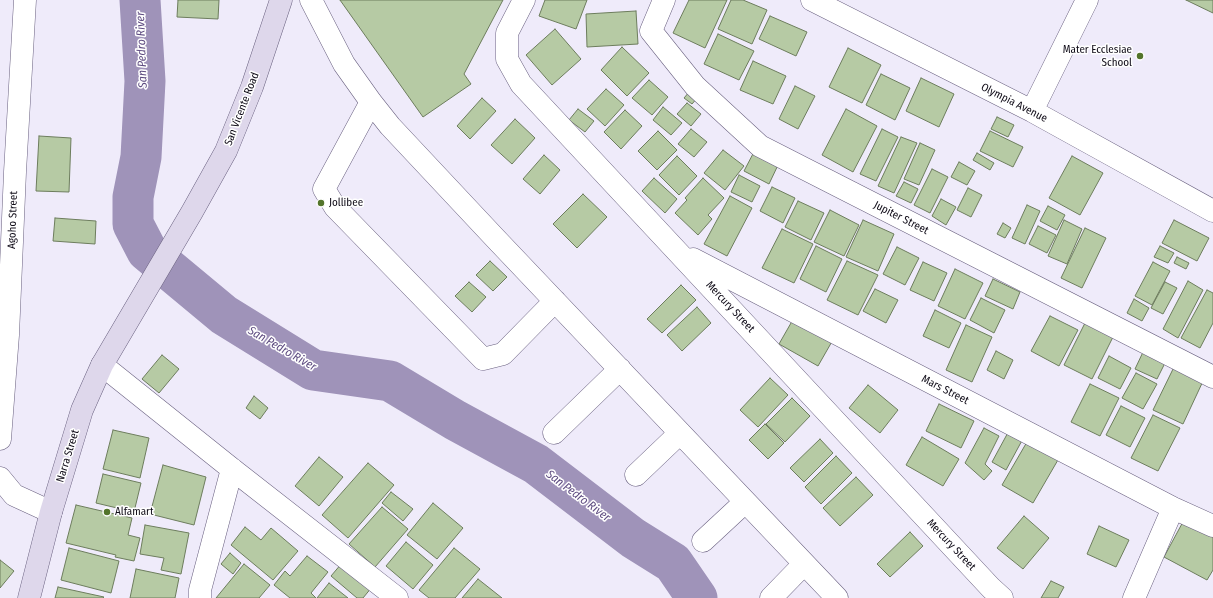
<!DOCTYPE html>
<style>
body{margin:0}
canvas{display:block;background:#efebfa}
</style>
<canvas width="1213" height="598"></canvas>
<script>
const c = document.querySelector('canvas').getContext('2d');
c.lineJoin = 'round';
const shape = rows => new Path2D(rows.map(r => 'M' + r).join(''));
function strokePath(path, color, width, dash) { c.strokeStyle = color; c.lineWidth = width; c.lineCap = dash ? 'butt' : 'round'; c.setLineDash(dash || []); c.stroke(path); }
function fill(path, color) { c.fillStyle = color; c.fill(path, 'evenodd'); }
function label(font, color, halo, rows, align = 'center') {
  c.font = font + ' "Fira Sans Condensed",sans-serif'; c.lineWidth = 3; c.setLineDash([]); c.textBaseline = 'middle'; c.strokeStyle = halo; c.fillStyle = color; for (const [text, x, y, turn = 0] of rows) {
    c.save(); c.translate(x, y); c.rotate((+turn || 0) * Math.PI / 180); c.textAlign = isNaN(turn) ? turn : align; if (halo) c.strokeText(text, 0, 0); c.fillText(text, 0, 0); c.restore();
  }
}
const river = shape([
 [140,0,145,81,141,157,133,197,133,224,147,251,224,315,313,370,390,381,455,420,536,464,633,538,673,563,697,598]
]);
const building = shape([
 [178,0,219,0,218,19,177,17,178,0],
 [340,0,503,0,464,74,471,84,423,117,340,0],
 [545,0,587,0,576,29,539,16,545,0],
 [689,0,727,0,705,48,673,33,689,0],
 [731,0,743,0,767,10,752,44,718,29,731,0],
 [1186,0,1213,0,1213,13,1186,0],
 [636,11,638,44,587,47,586,14,636,11],
 [770,16,807,32,796,56,759,39,770,16],
 [555,29,581,59,552,85,526,55,555,29],
 [718,34,754,51,739,80,704,64,718,34],
 [622,47,649,73,627,96,601,70,622,47],
 [848,48,881,65,862,103,829,87,848,48],
 [753,61,786,76,773,104,740,90,753,61],
 [881,74,910,88,895,120,866,105,881,74],
 [921,78,954,94,939,127,906,111,921,78],
 [649,80,668,97,652,115,632,98,649,80],
 [795,86,815,96,798,129,779,119,795,86],
 [606,89,624,105,605,126,587,109,606,89],
 [690,91,698,97,692,104,684,98,690,91],
 [482,98,496,111,470,139,457,126,482,98],
 [687,103,701,114,691,126,677,114,687,103],
 [663,107,682,123,671,135,653,120,663,107],
 [578,109,594,121,585,132,569,120,578,109],
 [846,109,877,126,853,172,822,155,846,109],
 [625,110,642,126,621,149,604,132,625,110],
 [997,117,1014,125,1008,137,991,129,997,117],
 [515,119,535,138,512,164,491,145,515,119],
 [691,129,707,142,694,157,678,144,691,129],
 [882,129,898,137,876,181,860,174,882,129],
 [658,131,677,150,657,170,638,151,658,131],
 [990,131,1023,147,1013,167,980,151,990,131],
 [39,136,71,138,69,192,36,191,39,136],
 [901,137,917,143,894,193,878,186,901,137],
 [920,143,935,150,919,185,904,179,920,143],
 [723,150,744,166,725,190,704,173,723,150],
 [755,150,779,163,769,184,744,171,755,150],
 [977,153,994,163,990,170,973,160,977,153],
 [544,155,560,170,540,194,523,179,544,155],
 [677,156,697,176,679,195,659,175,677,156],
 [1072,156,1103,173,1080,215,1049,198,1072,156],
 [959,162,975,171,967,185,951,177,959,162],
 [932,169,948,177,930,213,914,205,932,169],
 [739,175,760,186,752,202,731,192,739,175],
 [654,178,677,199,665,213,642,191,654,178],
 [703,178,724,198,708,215,712,219,698,235,675,213,687,200,685,198,703,178],
 [904,182,918,189,911,203,896,196,904,182],
 [772,187,795,198,783,223,760,211,772,187],
 [968,188,982,195,971,217,957,210,968,188],
 [583,194,607,217,577,248,553,224,583,194],
 [730,196,752,208,727,256,704,244,730,196],
 [941,199,956,207,946,225,932,216,941,199],
 [798,201,824,213,811,240,785,227,798,201],
 [1027,205,1040,211,1025,244,1012,238,1027,205],
 [1048,206,1065,215,1057,230,1040,221,1048,206],
 [830,210,859,225,844,256,814,242,830,210],
 [55,218,96,221,95,244,53,241,55,218],
 [863,220,894,234,878,271,846,257,863,220],
 [1064,220,1082,229,1067,264,1048,256,1064,220],
 [1174,220,1209,238,1197,261,1162,243,1174,220],
 [1003,223,1011,228,1005,238,997,234,1003,223],
 [1038,226,1056,235,1047,253,1029,244,1038,226],
 [1085,228,1106,238,1082,288,1061,278,1085,228],
 [782,229,813,244,794,283,762,268,782,229],
 [816,246,842,259,826,292,800,279,816,246],
 [1160,246,1174,253,1168,263,1154,257,1160,246],
 [897,247,919,258,905,285,883,274,897,247],
 [1177,257,1189,263,1186,269,1174,263,1177,257],
 [490,261,507,277,493,291,476,275,490,261],
 [847,261,878,275,858,315,827,300,847,261],
 [923,262,947,273,934,301,910,290,923,262],
 [1153,262,1170,271,1152,305,1135,296,1153,262],
 [955,269,983,283,965,319,938,306,955,269],
 [993,279,1020,292,1013,309,985,296,993,279],
 [1188,281,1203,290,1178,338,1163,329,1188,281],
 [469,282,486,297,472,312,455,296,469,282],
 [1165,282,1177,288,1163,314,1151,308,1165,282],
 [681,285,696,300,662,333,647,319,681,285],
 [875,289,898,300,886,323,863,311,875,289],
 [1207,290,1213,293,1213,323,1200,348,1181,338,1207,290],
 [981,298,1005,310,994,333,970,320,981,298],
 [1134,299,1149,308,1142,321,1127,313,1134,299],
 [697,307,711,323,682,351,667,335,697,307],
 [935,310,961,323,949,348,923,336,935,310],
 [795,316,834,338,818,366,779,344,795,316],
 [1050,316,1078,330,1059,366,1031,351,1050,316],
 [1086,321,1114,335,1092,379,1064,365,1086,321],
 [966,325,992,337,972,382,946,370,966,325],
 [1144,350,1166,361,1157,379,1135,369,1144,350],
 [996,351,1013,360,1004,379,987,370,996,351],
 [162,355,179,369,159,393,142,379,162,355],
 [1109,356,1131,368,1120,389,1098,378,1109,356],
 [1175,365,1204,379,1183,424,1153,410,1175,365],
 [1136,373,1157,384,1143,409,1122,398,1136,373],
 [770,378,788,395,758,427,740,410,770,378],
 [1090,384,1119,398,1100,436,1071,422,1090,384],
 [868,385,898,410,880,433,849,408,868,385],
 [254,396,268,408,260,419,246,408,254,396],
 [792,398,810,416,785,442,766,424,792,398],
 [939,404,974,421,961,448,926,431,939,404],
 [1121,406,1145,418,1130,447,1106,435,1121,406],
 [1153,415,1180,428,1158,471,1131,458,1153,415],
 [765,424,784,443,768,459,749,440,765,424],
 [1011,427,1025,435,1006,470,992,462,1011,427],
 [984,428,999,436,985,464,992,471,984,480,965,463,984,428],
 [113,430,149,438,140,478,103,469,113,430],
 [1031,435,1062,453,1033,503,1002,485,1031,435],
 [922,437,959,459,943,486,906,465,922,437],
 [820,439,833,453,804,482,790,468,820,439],
 [836,456,852,473,821,504,805,487,836,456],
 [319,457,343,477,319,506,295,486,319,457],
 [368,463,394,485,348,538,322,515,368,463],
 [163,465,206,477,194,525,150,514,163,465],
 [103,474,141,483,134,512,96,503,103,474],
 [856,477,873,495,840,526,823,508,856,477],
 [391,492,413,509,403,521,382,503,391,492],
 [433,503,463,528,437,559,407,535,433,503],
 [76,505,132,518,128,535,140,538,134,561,115,557,116,555,66,543,76,505],
 [382,507,408,529,375,567,349,544,382,507],
 [1024,516,1049,538,1023,569,997,548,1024,516],
 [1184,520,1213,536,1213,570,1207,580,1164,557,1184,520],
 [145,525,189,533,181,574,161,570,164,558,140,554,145,525],
 [1099,526,1129,540,1116,567,1087,554,1099,526],
 [245,527,261,540,271,528,298,551,273,580,231,545,245,527],
 [910,532,923,546,890,577,877,564,910,532],
 [406,542,433,565,413,589,386,566,406,542],
 [69,548,119,561,111,593,61,580,69,548],
 [454,548,480,569,455,598,429,598,419,590,454,548],
 [230,553,241,563,233,574,221,564,230,553],
 [307,556,328,572,311,593,316,598,290,598,274,585,285,571,290,576,307,556],
 [0,560,14,571,0,588,0,560],
 [342,563,372,587,363,598,357,598,331,576,342,563],
 [244,564,270,585,259,598,216,598,244,564],
 [136,569,179,578,175,598,130,598,136,569],
 [478,579,502,598,462,598,478,579],
 [1051,581,1064,587,1058,598,1041,598,1051,581],
 [329,583,348,598,317,598,329,583],
 [58,587,104,597,103,598,55,598,58,587]
]);
const street = shape([
 [311,0,344,64,371,102,390,126,495,238,837,598],
 [524,0,507,33,507,59,521,84,991,588,1002,598],
 [664,0,651,31,695,86,760,146,1213,377],
 [812,0,1032,111,1213,211],
 [371,102,324,189,335,207,483,359,503,354,555,301],
 [1032,111,1087,0],
 [693,259,1173,508,1213,526],
 [102,365,232,469,397,598],
 [554,433,620,369],
 [0,439,8,335,15,172,25,0],
 [636,475,680,433],
 [0,478,14,495,51,512],
 [703,541,745,502],
 [200,598,200,590,232,469],
 [771,598,804,564],
 [1134,598,1173,508]
]);
const secondary = shape([
 [29,598,51,512,82,410,102,365,192,212,226,151,252,87,281,0]
]);
const markers = [
 [1140,56,4,"#53742b"],
 [321,203,4,"#53742b"],
 [107,512,4,"#53742b"]
];
const poiNames = [
 ["Mater Ecclesiae",1132,50,"right"],
 ["School",1132,63,"right"],
 ["Jollibee",329,203],
 ["Alfamart",115,512]
];
const streetNames = [
 ["Olympia Avenue",1014,103,27],
 ["San Vicente Road",242,109,-69],
 ["Jupiter Street",901,218,27],
 ["Agoho Street",13,220,-88],
 ["Mercury Street",730,307,47],
 ["Mars Street",945,390,27],
 ["Narra Street",68,456,-73],
 ["Mercury Street",951,545,47]
];
const waterNames = [
 ["San Pedro River",142,50,-92],
 ["San Pedro River",282,349,30],
 ["San Pedro River",578,496,37]
];
strokePath(river, '#9f93b9', 41);
fill(building, '#b6caa4');
strokePath(building, '#6d7d5d', 1);
strokePath(street, '#6a6180', 23);
strokePath(secondary, '#6a6180', 23);
strokePath(street, '#fff', 22);
strokePath(secondary, '#ded7eb', 22);
for (const [x, y, r, color] of markers) { const dot = new Path2D(); dot.arc(x, y, r, 0, 2 * Math.PI); c.fillStyle = color; c.fill(dot); strokePath(dot, '#fff', 1.5); }
label('11px', '#0f0b17', '#fff', poiNames, 'left');
label('11px', '#0f0b17', '#fff', streetNames);
label('italic 12px', '#5e4c81', '#fff', waterNames);
</script>
